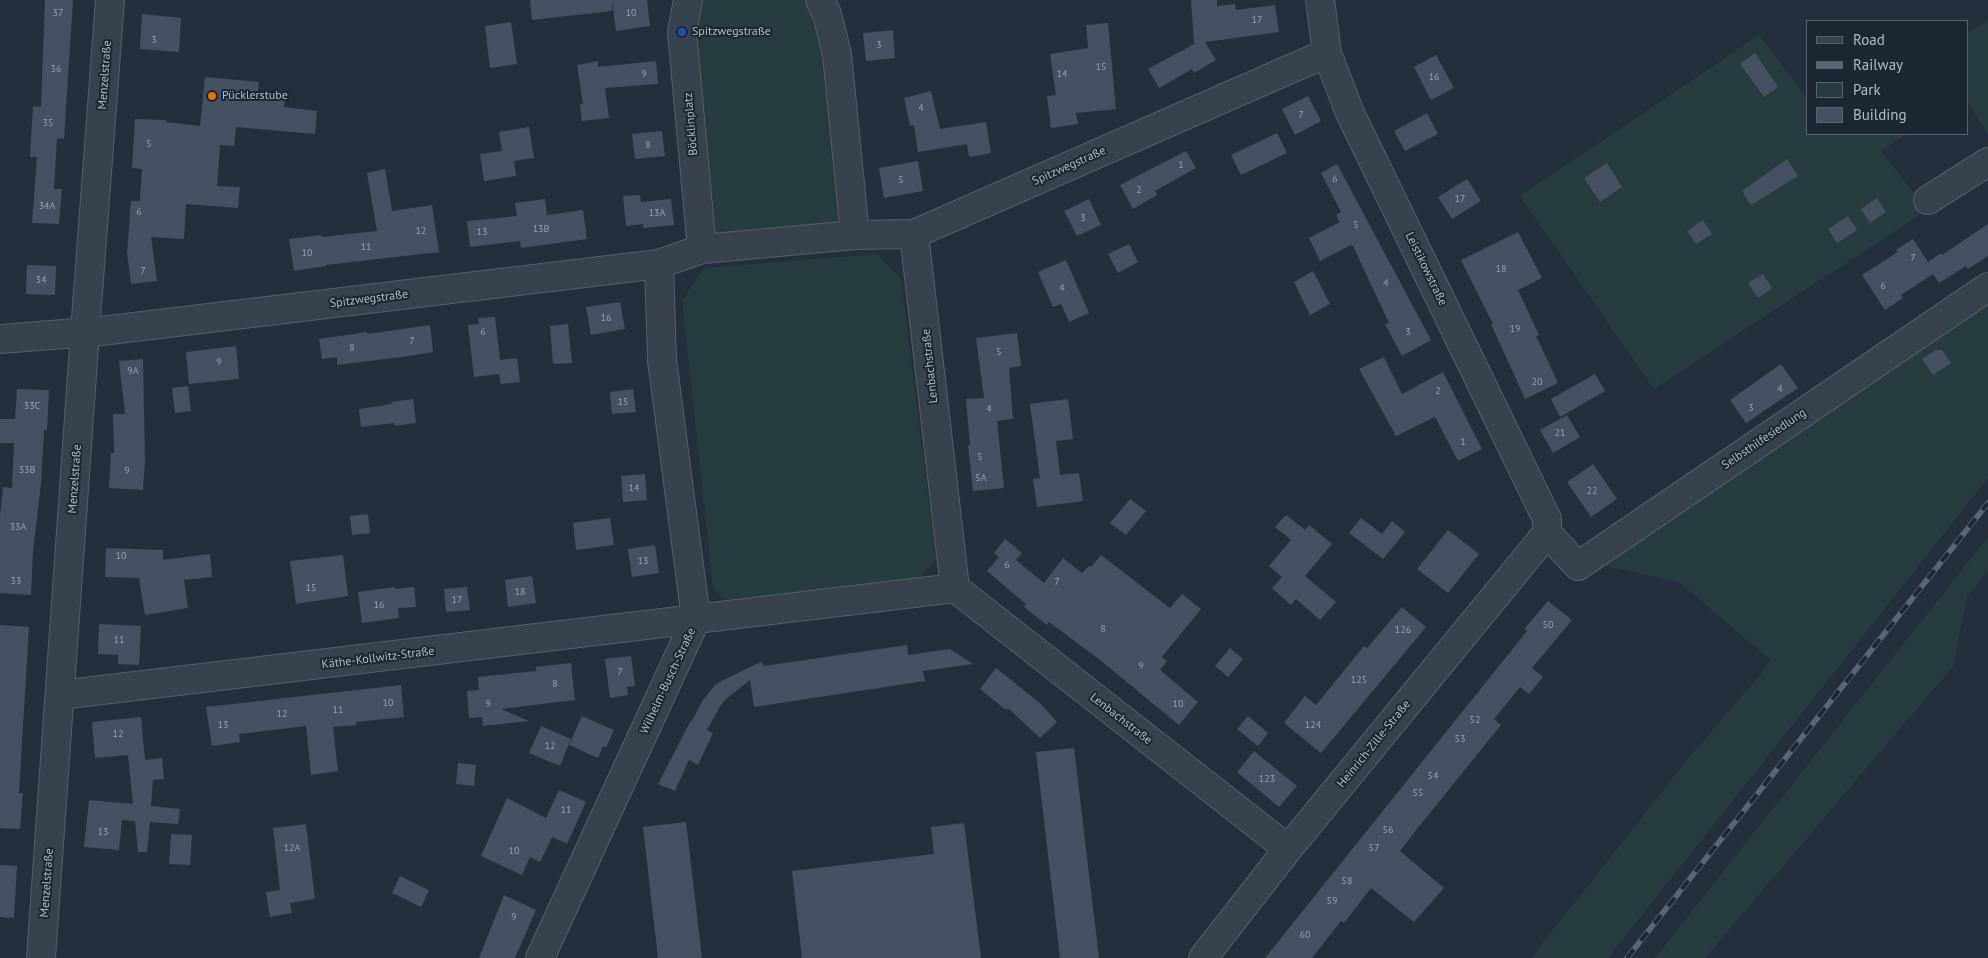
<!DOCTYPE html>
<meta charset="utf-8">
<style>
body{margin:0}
#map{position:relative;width:1988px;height:958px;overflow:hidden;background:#242f3e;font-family:"PT Sans",sans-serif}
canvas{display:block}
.legend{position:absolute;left:1806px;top:20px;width:162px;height:115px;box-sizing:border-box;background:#1d2633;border:1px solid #59626f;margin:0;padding:6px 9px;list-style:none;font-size:15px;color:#b4bcc9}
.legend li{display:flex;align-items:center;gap:10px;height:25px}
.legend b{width:25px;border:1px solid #59626f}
</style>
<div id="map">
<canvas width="1988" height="958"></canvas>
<ul class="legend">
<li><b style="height:6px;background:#38414e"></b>Road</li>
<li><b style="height:6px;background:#5a6575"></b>Railway</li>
<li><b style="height:14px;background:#263c3f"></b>Park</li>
<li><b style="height:14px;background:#455162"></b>Building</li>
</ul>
</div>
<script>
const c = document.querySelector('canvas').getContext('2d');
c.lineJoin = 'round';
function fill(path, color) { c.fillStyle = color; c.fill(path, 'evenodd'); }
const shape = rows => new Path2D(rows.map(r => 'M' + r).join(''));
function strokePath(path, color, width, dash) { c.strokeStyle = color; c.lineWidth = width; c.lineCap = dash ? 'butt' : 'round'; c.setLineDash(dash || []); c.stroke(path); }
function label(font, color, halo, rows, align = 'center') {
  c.font = font + ' "PT Sans",sans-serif'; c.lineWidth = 4; c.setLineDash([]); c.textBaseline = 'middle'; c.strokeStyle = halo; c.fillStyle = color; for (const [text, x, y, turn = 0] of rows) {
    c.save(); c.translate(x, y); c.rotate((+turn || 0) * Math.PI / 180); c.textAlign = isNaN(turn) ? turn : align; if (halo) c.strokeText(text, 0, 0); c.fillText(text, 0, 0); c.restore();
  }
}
const green = shape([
 [702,0,803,0,811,15,823,58,839,227,717,243,696,34],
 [1988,20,1988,135,1967,100,1967,34],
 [1759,35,1807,98,1807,134,1907,134,1881,151,1927,210,1654,389,1520,196],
 [877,254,901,279,936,559,916,581,723,600,713,587,682,301,704,268],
 [1988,304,1988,478,1608,958,1531,958,1693,753,1760,675,1771,660,1679,582,1602,565],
 [1988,537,1988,571,1967,597,1953,666,1705,958,1655,958]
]);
const building = shape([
 [45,0,73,0,64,139,57,138,54,189,62,189,59,224,32,223,37,157,30,157,33,106,41,107],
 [530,0,612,0,612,11,532,20],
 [612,0,647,0,650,26,616,31],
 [1191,0,1217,0,1217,6,1235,4,1236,10,1275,5,1279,32,1205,42,1216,60,1194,73,1192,69,1159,88,1148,69,1196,43,1194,43],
 [142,14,181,18,179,52,140,49],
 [511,22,517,64,490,68,485,26],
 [1108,23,1116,109,1076,113,1078,124,1051,128,1047,96,1056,95,1050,54,1088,48,1086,25],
 [893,30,895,58,866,61,863,33],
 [1755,53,1778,87,1764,97,1740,64],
 [1436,55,1454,88,1431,100,1414,67],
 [598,61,598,67,656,61,658,84,605,88,609,118,582,121,580,104,583,104,577,65],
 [205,77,259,82,257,97,285,100,284,107,317,111,315,134,236,127,234,146,220,145,217,186,240,187,238,208,186,204,184,239,151,237,157,281,131,284,127,253,131,201,140,201,142,169,132,168,135,119,166,120,166,122,200,126],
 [931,91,940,129,986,122,991,153,969,157,967,144,918,152,914,125,910,126,904,98],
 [1308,96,1321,121,1295,135,1282,109],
 [1427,113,1438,134,1405,151,1394,131],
 [529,127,534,158,514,161,516,176,484,181,480,154,502,151,499,132],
 [662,131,665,156,635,159,632,134],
 [1277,133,1287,153,1241,175,1231,155],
 [1186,151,1196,168,1155,191,1157,195,1133,209,1120,185],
 [1787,159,1798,176,1751,205,1742,191],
 [918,161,923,191,884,198,879,168],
 [1607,163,1622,187,1600,202,1584,178],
 [1337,164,1431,340,1402,356,1385,324,1389,323,1353,246,1351,245,1320,261,1309,238,1340,222,1336,215,1341,212,1321,173],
 [385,169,392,211,432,205,439,252,326,265,326,266,294,271,289,239,321,235,322,237,377,231,367,173],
 [1467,179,1481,201,1452,219,1438,197],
 [640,195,641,202,671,199,674,225,643,228,643,224,626,226,623,196],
 [1877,198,1886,212,1870,223,1861,209],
 [545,199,547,215,583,210,587,239,521,248,520,241,470,247,467,221,517,216,515,203],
 [1089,199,1101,225,1077,236,1064,211],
 [1848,216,1857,230,1837,243,1828,229],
 [1703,220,1712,234,1696,244,1687,231],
 [1988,224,1988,256,1968,269,1966,266,1939,283,1933,274,1901,295,1903,298,1885,310,1862,275,1898,252,1896,250,1913,239,1928,262,1941,253,1942,255],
 [1518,232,1542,278,1518,290,1539,335,1536,336,1558,383,1525,399,1491,324,1493,324,1461,260],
 [1129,244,1138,262,1118,273,1108,254],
 [1066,260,1089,313,1069,322,1061,304,1053,307,1038,272],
 [27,265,56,266,55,295,26,294],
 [1313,271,1330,304,1310,315,1294,282],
 [1763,274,1772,288,1758,298,1748,283],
 [620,302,625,329,591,335,586,307],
 [495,317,500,360,517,358,520,382,501,384,499,374,474,377,468,325,479,324,478,318],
 [568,324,572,363,553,364,550,326],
 [430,325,433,352,409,356,337,365,337,357,322,359,319,339,367,332,367,334],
 [1017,333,1021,366,1009,368,1013,419,997,421,1004,488,973,491,968,445,970,445,966,399,984,398,976,338],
 [236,346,239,379,189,384,186,352],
 [1936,350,1942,350,1951,363,1933,375,1922,359],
 [1384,357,1402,394,1443,372,1482,449,1458,461,1435,417,1396,436,1359,369],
 [143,359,145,462,143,490,109,488,111,453,114,453,113,414,125,414,119,361],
 [1781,364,1798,388,1746,423,1730,400],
 [1595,374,1605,391,1560,417,1551,399],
 [188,386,191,411,175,413,172,388],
 [17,389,49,390,47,430,44,430,41,484,33,552,31,595,0,593,0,516,3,487,12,488,14,443,0,443,0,419,15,419],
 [633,389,636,412,612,414,610,392],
 [413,399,416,423,395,426,394,423,361,427,359,409,392,404,391,402],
 [1068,399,1073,439,1056,441,1060,475,1079,473,1083,501,1037,507,1033,479,1040,478,1030,404],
 [1567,415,1580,437,1553,453,1540,430],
 [1593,464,1617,499,1591,517,1567,482],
 [645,474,647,500,623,502,621,476],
 [1130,499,1146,511,1126,535,1110,523],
 [368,514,370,533,352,535,350,516],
 [1286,515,1305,530,1309,525,1332,544,1305,576,1336,602,1320,620,1296,599,1291,605,1272,588,1282,577,1269,566,1291,540,1275,527],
 [610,518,614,545,576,550,573,523],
 [1361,518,1382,534,1392,521,1405,532,1383,559,1349,533],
 [1448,530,1479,554,1448,593,1417,569],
 [1005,539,1022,553,1016,560,1044,583,1063,558,1082,573,1089,566,1091,567,1101,555,1170,608,1182,594,1201,609,1162,657,1167,661,1160,670,1198,702,1179,725,1100,660,1049,622,1047,625,1024,607,1026,604,987,571,999,557,994,553],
 [655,545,659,573,632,577,628,549],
 [106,548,163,550,163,560,210,554,212,577,184,580,188,608,145,615,139,578,105,577],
 [343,555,348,596,296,604,290,561],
 [532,576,536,603,508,607,505,580],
 [395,587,395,589,414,587,416,607,398,608,399,618,362,623,358,592],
 [467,587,470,610,446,612,444,589],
 [1548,601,1572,620,1532,668,1543,677,1529,694,1520,687,1494,719,1501,725,1413,834,1400,851,1444,888,1414,922,1371,888,1344,923,1341,921,1312,958,1265,958,1527,631,1524,629],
 [1402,607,1426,627,1321,753,1284,723,1305,696,1316,705,1364,646,1367,648],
 [99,624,141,626,139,665,118,664,118,655,98,654],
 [0,625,29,627,19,793,23,793,20,829,0,828],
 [907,645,908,655,950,649,973,664,923,671,925,681,754,707,750,680,726,699,721,705,707,730,713,733,698,765,689,760,675,791,658,784,690,722,691,722,703,700,714,686,723,680,761,662,764,666],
 [1230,648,1243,659,1228,677,1215,666],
 [631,656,635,686,627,687,628,695,610,698,605,659],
 [571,663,575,700,501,709,529,721,483,726,482,717,469,718,467,691,479,690,478,677,536,671,536,667],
 [996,668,1041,704,1057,722,1040,738,1008,708,1006,710,980,689],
 [401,685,404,717,356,722,356,725,333,727,338,771,311,775,306,726,239,734,240,742,212,746,206,707],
 [582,716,614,730,606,748,603,746,598,758,569,745],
 [1248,716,1268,733,1258,746,1237,729],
 [141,717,145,760,162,758,164,779,153,780,151,806,180,809,178,824,150,822,147,852,138,852,135,821,122,820,119,850,84,847,89,800,133,804,128,755,95,758,92,722],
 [541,726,571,739,560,766,529,753],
 [1074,748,1099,958,1060,958,1036,752],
 [1254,751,1297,786,1279,807,1237,772],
 [458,763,476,765,474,786,456,784],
 [559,790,586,802,567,844,552,837,540,862,530,857,522,875,481,856,507,798,546,818],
 [686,822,702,958,658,958,643,827],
 [964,823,981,958,802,958,792,871,934,854,931,827],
 [306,824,315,899,290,903,292,913,270,917,266,892,280,890,273,828],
 [171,834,192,835,190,865,169,864],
 [0,865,17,866,14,918,0,917],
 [400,876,429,890,421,907,392,893],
 [504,895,536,910,515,958,479,958]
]);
const minor = shape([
 [688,0,682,32,702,249],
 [820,0,827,14,837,54,855,235],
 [1320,0,1327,53,1350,113,1547,519,1547,533],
 [1928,200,1988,162],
 [914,234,955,588,1288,849],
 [0,339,101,331,659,264,702,249,855,235,914,234,1327,53],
 [1547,533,1578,566,1988,287],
 [60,695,955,588],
 [41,958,85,332,110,0],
 [540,958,696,619,662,360,659,264],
 [1203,958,1288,849,1547,533]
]);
const rail = shape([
 [1627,958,1988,503]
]);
const markers = [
 [682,32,5,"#1a4fb4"],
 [212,96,5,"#e8710a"]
];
const numberNames = [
 ["37",58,13],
 ["10",631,13],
 ["17",1257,20],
 ["3",154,40],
 ["3",879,45],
 ["15",1101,67],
 ["36",56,69],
 ["9",644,74],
 ["14",1062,74],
 ["16",1434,77],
 ["4",921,108],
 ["7",1301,115],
 ["35",48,123],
 ["5",149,144],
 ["8",648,145],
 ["1",1181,165],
 ["6",1335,179],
 ["5",901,180],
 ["2",1139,190],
 ["17",1460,199],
 ["34A",47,206],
 ["6",139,212],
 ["13A",657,213],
 ["3",1083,218],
 ["5",1356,225],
 ["13B",541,229],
 ["12",421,231],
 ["13",482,232],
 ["11",366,247],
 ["10",307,253],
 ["7",1913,258],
 ["18",1501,269],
 ["7",143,271],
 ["34",41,280],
 ["4",1386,283],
 ["6",1883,286],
 ["4",1062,288],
 ["16",606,318],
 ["19",1515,329],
 ["6",483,332],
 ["3",1408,332],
 ["7",412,341],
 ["8",352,348],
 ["5",999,352],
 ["9",219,362],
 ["9A",133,371],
 ["20",1537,382],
 ["4",1780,389],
 ["2",1438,391],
 ["15",623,402],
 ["33C",32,406],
 ["3",1751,408],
 ["4",989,409],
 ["21",1560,433],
 ["1",1463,442],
 ["5",980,457],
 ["33B",27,470],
 ["9",127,471],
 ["5A",981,478],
 ["14",634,488],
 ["22",1592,491],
 ["33A",18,527],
 ["10",121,556],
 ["13",643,561],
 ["6",1007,565],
 ["33",16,581],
 ["7",1057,582],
 ["15",311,588],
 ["18",520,592],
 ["17",457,600],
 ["16",379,605],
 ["50",1548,625],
 ["8",1103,629],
 ["126",1403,630],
 ["11",119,640],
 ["9",1141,666],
 ["7",620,672],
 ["125",1359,680],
 ["8",555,684],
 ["10",388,703],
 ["9",488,704],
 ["10",1178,704],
 ["11",338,710],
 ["12",282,714],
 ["52",1475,720],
 ["13",223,725],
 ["124",1313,725],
 ["12",118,734],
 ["53",1460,739],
 ["12",550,746],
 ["54",1433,776],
 ["123",1267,779],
 ["55",1418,793],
 ["11",566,810],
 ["56",1388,830],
 ["13",103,832],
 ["12A",292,848],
 ["57",1374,848],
 ["10",514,851],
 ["58",1347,881],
 ["59",1332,901],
 ["9",514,917],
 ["60",1305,935]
];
const poiNames = [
 ["Spitzwegstraße",692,32],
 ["Pücklerstube",222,96]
];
const streetNames = [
 ["Menzelstraße",105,75,-86],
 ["Böcklinplatz",691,124,-95],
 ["Spitzwegstraße",1069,166,-24],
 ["Leistikowstraße",1426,269,64],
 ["Spitzwegstraße",369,299,-7],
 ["Lenbachstraße",930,366,-96],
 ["Selbsthilfesiedlung",1764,439,-34],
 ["Menzelstraße",75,479,-86],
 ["Käthe-Kollwitz-Straße",378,658,-7],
 ["Wilhelm-Busch-Straße",668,681,-65],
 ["Lenbachstraße",1121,719,38],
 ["Heinrich-Zille-Straße",1374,744,-51],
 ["Menzelstraße",47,883,-86]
];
fill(green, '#263c3f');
fill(building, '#455162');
strokePath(minor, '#565f6c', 30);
strokePath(minor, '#38414e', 28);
strokePath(rail, '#5a6575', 5.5);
strokePath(rail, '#1d2633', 4, [11]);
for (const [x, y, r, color] of markers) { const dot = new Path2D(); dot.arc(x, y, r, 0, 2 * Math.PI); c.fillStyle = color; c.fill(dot); strokePath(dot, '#1d2633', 2); }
label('10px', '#98a1af', null, numberNames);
label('12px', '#b4bcc9', '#1d2633', poiNames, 'left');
label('12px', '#b4bcc9', '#1d2633', streetNames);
</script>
